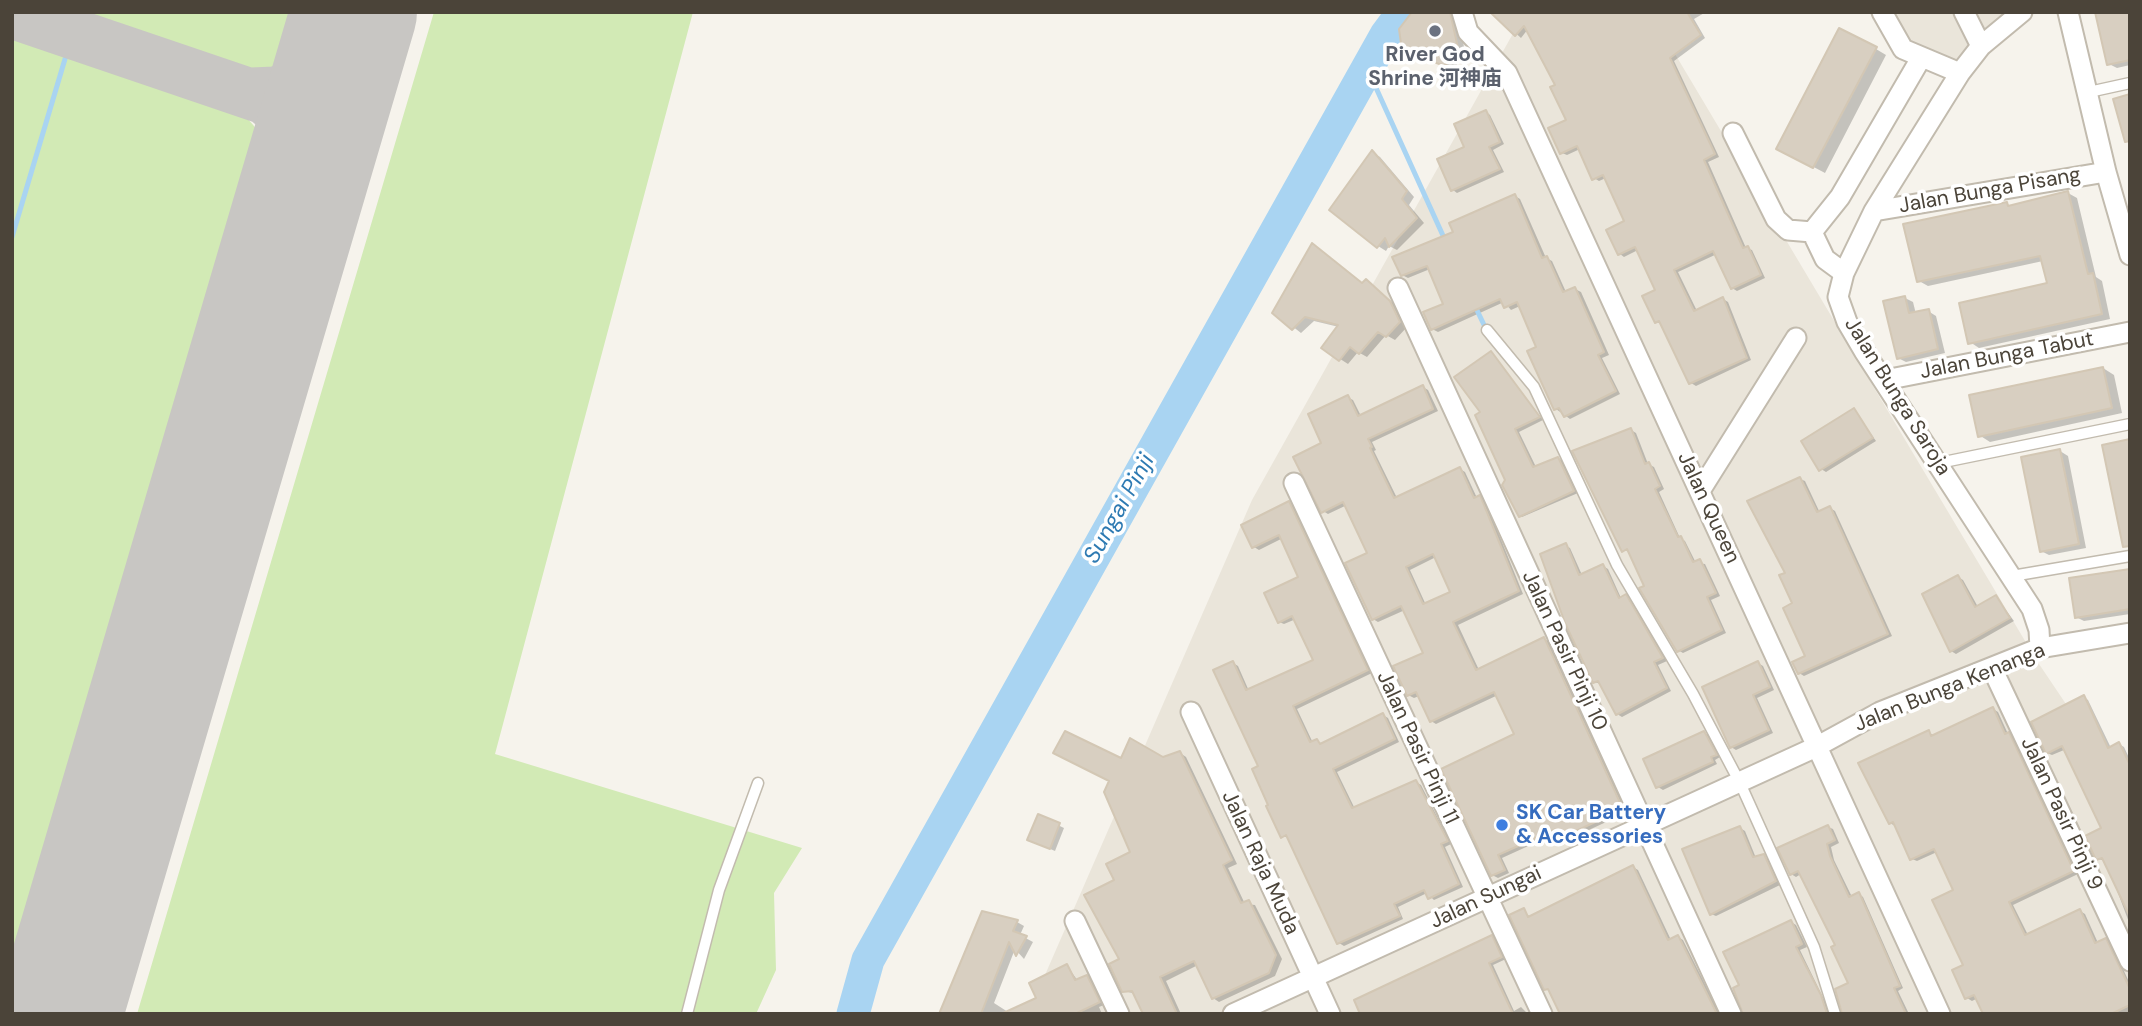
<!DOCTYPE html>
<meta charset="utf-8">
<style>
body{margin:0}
#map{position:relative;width:2142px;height:1026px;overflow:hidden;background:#f6f3ec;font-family:"DM Sans",sans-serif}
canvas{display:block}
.frame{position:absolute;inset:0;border:14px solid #4b4439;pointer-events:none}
</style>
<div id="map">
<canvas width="2142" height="1026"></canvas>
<div class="frame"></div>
</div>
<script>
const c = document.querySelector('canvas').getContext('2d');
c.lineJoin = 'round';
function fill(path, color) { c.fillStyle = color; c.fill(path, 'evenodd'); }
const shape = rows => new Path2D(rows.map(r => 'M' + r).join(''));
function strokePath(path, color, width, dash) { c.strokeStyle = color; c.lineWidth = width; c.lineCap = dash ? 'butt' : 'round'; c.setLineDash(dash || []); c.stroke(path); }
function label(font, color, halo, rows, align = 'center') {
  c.font = font + ' "DM Sans","Noto Sans SC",sans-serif'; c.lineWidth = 7; c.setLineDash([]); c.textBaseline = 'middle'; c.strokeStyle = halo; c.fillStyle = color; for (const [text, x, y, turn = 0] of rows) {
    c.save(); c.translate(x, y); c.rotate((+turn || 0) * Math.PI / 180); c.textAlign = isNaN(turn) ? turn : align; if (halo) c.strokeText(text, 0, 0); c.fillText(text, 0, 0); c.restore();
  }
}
const residential = shape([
 [1525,12,1650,12,2037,661,2130,799,2130,1014,1028,1014,1252,500],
 [1873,12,2033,12,1960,73,1921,58]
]);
const green = shape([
 [57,12,297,12,280,71,269,77,252,76],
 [434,12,693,12,495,754,802,848,774,893,776,970,756,1014,137,1014],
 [12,36,227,102,241,111,260,133,12,976]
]);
const shadow = shape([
 [1414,12,1458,12,1465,53,1454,69,1412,54],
 [1706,12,1694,19,1705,38,1674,61,1719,157,1708,162,1746,248,1752,250,1765,278,1737,291,1732,288,1717,254,1678,272,1697,311,1723,299,1728,302,1751,360,1696,386,1691,383,1663,324,1656,322,1657,291,1638,250,1624,257,1620,254,1627,222,1606,178,1599,181,1594,178,1580,149,1567,155,1562,153,1568,121,1558,86,1528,29,1521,38,1496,15],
 [2130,12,2130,65,2117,68,2109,64],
 [1876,49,1886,55,1825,173,1789,154],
 [1486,112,1490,115,1504,144,1493,150,1504,172,1457,193,1453,190,1466,148],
 [1373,153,1380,157,1414,197,1409,205,1424,223,1397,250,1389,246,1386,251,1378,246],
 [2068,193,2077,198,2096,277,2102,281,2110,319,1979,348,1970,342,2049,285,2043,261,1928,286,1919,281,2007,204,2012,207],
 [1515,196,1520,199,1546,258,1552,261,1566,292,1575,289,1581,292,1609,355,1602,358,1620,394,1570,419,1556,409,1539,348,1520,306,1511,310,1504,302,1438,332,1432,329,1445,305,1430,269,1408,278,1402,275,1455,233],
 [1367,281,1398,307,1407,327,1395,340,1386,335,1367,357,1358,352,1348,364,1323,348,1339,327,1314,321,1301,333,1274,312],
 [1905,298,1913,302,1916,314,1928,311,1936,316,1945,353,1906,362,1898,358],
 [1491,353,1543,420,1519,432,1536,467,1558,458,1563,461,1578,493,1522,517,1517,514,1504,485,1507,480,1482,413],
 [2103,368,2114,375,2122,413,1990,442,1979,435],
 [1423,387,1428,390,1438,411,1372,442,1376,450,1374,451,1397,498,1460,469,1465,472,1477,498,1485,500,1523,594,1458,625,1479,670,1544,639,1550,642,1628,812,1567,840,1559,832,1502,858,1509,873,1498,878,1492,875,1516,735,1498,695,1436,724,1431,721,1419,696,1414,698,1408,695,1425,653,1405,610,1378,622,1373,619,1369,554,1347,505,1328,514,1323,511,1324,444,1347,397,1353,400,1361,416],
 [1436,557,1453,592,1426,605,1410,570],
 [1854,410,1876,441,1826,472,1821,469],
 [1631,430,1636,433,1648,464,1654,467,1664,489,1659,492,1680,538,1685,541,1696,563,1705,564,1720,596,1711,600,1726,633,1683,653,1678,650,1630,552,1623,550],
 [2060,451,2068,456,2086,548,2049,555,2041,551],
 [1800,479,1805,481,1820,513,1830,508,1835,511,1892,636,1804,676,1799,673,1807,657,1787,574],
 [1289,503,1294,506,1372,673,1297,709,1313,743,1317,741,1323,744,1383,715,1388,718,1399,742,1337,772,1355,809,1416,782,1421,785,1451,844,1445,847,1463,887,1434,900,1427,893,1398,907,1403,919,1344,946,1339,943,1290,838,1282,836,1233,663,1238,666,1249,691,1315,661,1296,619,1284,624,1279,622,1300,578,1283,538,1259,550,1254,547],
 [1565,545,1570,548,1582,575,1603,566,1608,569,1621,598,1631,599,1667,661,1658,665,1671,691,1622,717,1617,714,1601,684,1594,682],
 [2130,571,2130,614,2084,621,2076,617],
 [1958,577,1963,580,1978,607,1996,597,2014,621,1956,654,1951,651],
 [1758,663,1763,666,1774,690,1757,698,1773,733,1736,750,1731,747],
 [2084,697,2088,700,2111,748,2119,744,2124,747,2130,760,2130,925,2106,861,2098,859,2103,829,2064,750,2052,755,2047,753],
 [1993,709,1998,712,2008,734,2014,737,2078,874,2013,905,2028,935,2080,911,2085,914,2098,943,2105,940,2111,943,2130,984,2130,1014,1986,1014,1978,998,1972,1001,1967,998,1955,891,1937,852,1917,861,1912,859,1895,826,1890,823,1928,732,1935,736],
 [1704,733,1709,735,1720,757,1715,760,1717,764,1663,790,1658,787],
 [1180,753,1186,757,1237,864,1228,868,1245,904,1255,905,1282,959,1275,976,1219,1002,1213,998,1198,965,1166,981,1181,1014,1144,1014,1133,993,1123,991,1117,881,1132,853,1121,760,1163,759],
 [1039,816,1064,828,1055,851,1034,842],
 [1828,827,1833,829,1839,843,1831,847,1834,860,1852,897,1859,894,1863,897,1903,988,1898,991,1909,1014,1854,1014,1850,983,1837,946,1801,874,1796,877,1791,874],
 [1740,828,1745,831,1756,858,1769,859,1780,885,1716,916,1711,914],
 [1633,867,1638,870,1671,940,1678,937,1683,940,1720,1014,1562,1014,1551,992,1546,989,1523,910,1531,918],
 [1017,922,1024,926,1020,935,1033,942,1024,959,1015,949,994,1003,1008,1012,1038,999,1067,966,1078,981,1087,976,1092,979,1104,1005,1099,1007,1102,1014,941,1014],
 [1791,922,1796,925,1807,947,1800,950,1831,1014,1745,1014,1741,986],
 [1492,937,1496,940,1506,959,1493,965,1514,1011,1521,1007,1528,1014,1362,1014]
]);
const stream = shape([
 [79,15,80,12],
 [1367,68,1445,240],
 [12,237,65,59],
 [1474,304,1486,329]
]);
const river = shape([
 [853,1014,868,960,1386,35,1403,12]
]);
const taxiway = shape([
 [12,13,265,99,278,110,295,138,302,171,300,194],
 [252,93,275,92,301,84,333,59,347,37]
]);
const runway = shape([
 [59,1014,354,12]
]);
const building = shape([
 [1412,12,1450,12,1458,48,1445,66,1402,51,1399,29,1412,12],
 [1490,12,1687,12,1701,35,1670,58,1715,154,1704,160,1743,248,1748,246,1761,275,1731,289,1713,251,1674,270,1694,311,1723,297,1747,358,1689,384,1659,321,1655,323,1642,296,1655,290,1635,247,1618,255,1606,230,1624,221,1603,175,1592,180,1577,146,1560,154,1548,128,1566,120,1550,87,1555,85,1524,26,1515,36,1490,12],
 [2095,12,2130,12,2130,60,2107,65,2095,12],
 [1839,28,1877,47,1813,168,1776,149,1839,28],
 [2130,94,2130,141,2125,142,2113,99,2130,94],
 [1486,110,1500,142,1489,147,1500,169,1451,191,1437,159,1464,147,1454,124,1486,110],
 [1372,150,1407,191,1402,199,1417,218,1389,247,1385,238,1377,248,1329,210,1372,150],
 [2068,191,2088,274,2093,273,2102,314,1968,344,1959,303,2047,283,2040,256,1917,282,1903,224,2007,202,2008,206,2068,191],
 [1515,194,1542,258,1547,256,1563,292,1575,287,1604,352,1598,355,1616,391,1564,417,1559,408,1554,410,1527,351,1536,347,1517,302,1504,308,1500,299,1431,330,1423,312,1443,304,1427,266,1401,276,1392,257,1453,232,1449,223,1515,194],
 [1312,243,1362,283,1366,279,1390,301,1400,322,1386,337,1378,332,1359,354,1350,347,1339,361,1321,348,1338,325,1305,317,1292,330,1272,313,1312,243],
 [1905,296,1909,313,1929,309,1938,349,1897,359,1883,301,1905,296],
 [1491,351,1540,417,1515,429,1533,467,1558,457,1574,491,1519,517,1502,485,1505,480,1475,415,1480,412,1454,377,1491,351],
 [2103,367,2112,408,1978,437,1969,395,2103,367],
 [1423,385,1433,409,1368,439,1372,447,1370,448,1394,498,1460,467,1474,498,1480,495,1519,591,1453,622,1476,670,1544,637,1623,809,1561,838,1556,829,1498,855,1505,870,1491,876,1441,769,1514,734,1494,692,1430,722,1416,692,1407,696,1393,666,1423,653,1401,606,1372,620,1345,563,1367,553,1343,502,1321,513,1293,457,1321,443,1308,414,1348,395,1358,416,1423,385],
 [1433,554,1450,592,1423,604,1406,567,1433,554],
 [1854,408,1873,438,1819,471,1801,441,1854,408],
 [1631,428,1645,464,1649,462,1660,486,1655,489,1678,537,1681,536,1693,562,1700,559,1716,593,1707,597,1722,630,1677,652,1639,588,1644,586,1627,549,1622,552,1572,451,1631,428],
 [2130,439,2130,546,2123,547,2102,445,2130,439],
 [2060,449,2079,544,2040,552,2021,457,2060,449],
 [1800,477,1817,512,1830,506,1888,634,1798,674,1792,662,1805,656,1783,608,1792,603,1779,575,1785,573,1747,501,1800,477],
 [1289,501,1368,670,1293,706,1310,742,1317,739,1320,744,1383,713,1395,739,1333,769,1352,808,1416,780,1448,841,1441,844,1459,884,1428,899,1424,890,1394,904,1400,916,1337,944,1286,835,1281,838,1266,806,1268,805,1252,769,1258,766,1213,670,1233,661,1246,690,1313,660,1292,616,1278,623,1264,593,1298,577,1279,535,1252,548,1241,525,1289,501],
 [1566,543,1579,575,1603,564,1619,598,1626,594,1663,658,1654,662,1667,688,1616,715,1598,681,1593,683,1565,623,1540,554,1566,543],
 [2130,569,2130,609,2075,618,2069,578,2130,569],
 [1958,575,1975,607,1996,595,2010,618,1950,652,1922,594,1958,575],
 [1758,661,1770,687,1753,695,1769,730,1730,748,1702,687,1758,661],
 [2084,695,2108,748,2119,742,2130,765,2130,917,2102,858,2096,860,2085,836,2101,828,2062,746,2046,754,2031,722,2084,695],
 [1993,707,2005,734,2009,732,2074,871,2009,902,2025,935,2080,909,2095,943,2106,938,2130,989,2130,1005,2111,1014,1983,1014,1974,995,1965,999,1952,970,1963,965,1932,900,1953,890,1934,849,1910,860,1893,822,1889,824,1858,763,1929,730,1931,736,1993,707],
 [1065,731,1121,758,1130,738,1163,757,1180,751,1232,860,1223,865,1241,903,1249,900,1276,955,1269,973,1212,999,1194,961,1160,977,1177,1014,1143,1014,1132,991,1122,992,1109,964,1119,959,1084,895,1114,880,1106,864,1130,852,1104,792,1109,781,1053,753,1065,731],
 [1704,731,1717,755,1711,757,1713,762,1656,788,1643,759,1704,731],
 [1038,814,1060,823,1050,849,1027,840,1038,814],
 [1828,825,1835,840,1827,844,1830,856,1849,897,1859,892,1900,986,1894,988,1906,1014,1842,1014,1835,989,1848,983,1831,947,1835,945,1798,871,1790,875,1777,848,1828,825],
 [1740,826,1753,857,1764,854,1776,881,1710,915,1682,849,1740,826],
 [1633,865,1668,940,1678,935,1717,1014,1560,1014,1548,989,1544,990,1509,915,1524,908,1528,917,1633,865],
 [982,911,1018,920,1013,931,1027,936,1016,956,1009,942,981,1014,939,1014,982,911],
 [1791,920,1802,944,1796,947,1821,995,1827,1014,1743,1014,1733,988,1739,985,1723,952,1791,920],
 [1492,935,1502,957,1489,963,1513,1014,1360,1014,1354,1000,1492,935],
 [1067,964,1075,980,1087,975,1100,1002,1075,1014,1001,1014,1036,998,1029,983,1067,964]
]);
const lane = shape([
 [2089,92,2130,83],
 [1487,330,1534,387,1617,565,1693,694,1740,783,1814,947,1835,1014],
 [1939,463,2130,424],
 [2012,576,2130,556],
 [687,1014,719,890,758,783]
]);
const street = shape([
 [1462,12,1468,32,1507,73,1940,1014],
 [1882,12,1903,49,1960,73],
 [1964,12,1981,46],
 [2022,12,1981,46,1960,73,1874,211,1844,273,1838,297,1847,322,1864,351,2032,609,2039,630,2040,648],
 [2068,12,2106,172,2130,255],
 [1733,133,1776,219,1788,230,1812,232],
 [1874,211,2106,172],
 [1844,273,1825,259,1812,232,1840,197,1921,58],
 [1398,288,1731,1014],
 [1885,380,2130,332],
 [1294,483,1542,1014],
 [1700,491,1796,338],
 [1992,668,2130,961],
 [1191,712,1330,1014],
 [1075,921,1119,1014],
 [1233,1014,1816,747,1880,712,2040,648,2130,633]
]);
const markers = [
 [1435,31,7,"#6b7280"],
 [1502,825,7,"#3f7fe0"]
];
const worshipNames = [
 ["River God",1435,55],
 ["Shrine 河神庙",1435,79]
];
const streetNames = [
 ["Jalan Bunga Pisang",1990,191,-10],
 ["Jalan Bunga Tabut",2007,356,-11],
 ["Jalan Bunga Saroja",1897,397,58],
 ["Jalan Queen",1708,508,65],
 ["Jalan Pasir Pinji 10",1564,651,65],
 ["Jalan Bunga Kenanga",1950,688,-22],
 ["Jalan Pasir Pinji 11",1417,748,65],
 ["Jalan Pasir Pinji 9",2061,814,65],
 ["Jalan Raja Muda",1260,863,65],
 ["Jalan Sungai",1486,898,-25]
];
const shopNames = [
 ["SK Car Battery",1516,813],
 ["& Accessories",1516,837]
];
const waterNames = [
 ["Sungai Pinji",1120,509,-61]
];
fill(residential, '#eae5da');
fill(green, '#d2eab5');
fill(shadow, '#0003');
strokePath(stream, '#a9d4f2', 5);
strokePath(river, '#a9d4f2', 33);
strokePath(taxiway, '#c8c6c3', 51);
strokePath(runway, '#c8c6c3', 126);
fill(building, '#d8cfc1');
strokePath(building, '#d3c7b4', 2);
strokePath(lane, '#c2bbae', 13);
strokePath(street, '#c2bbae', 23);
strokePath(lane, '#fff', 10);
strokePath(street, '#fff', 19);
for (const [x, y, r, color] of markers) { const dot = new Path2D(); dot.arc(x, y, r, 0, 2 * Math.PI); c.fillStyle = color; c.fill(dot); strokePath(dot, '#fff', 2.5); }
label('bold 21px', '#5b616d', '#fff', worshipNames);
label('21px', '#4b4439', '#fff', streetNames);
label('bold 21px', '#366cbe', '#fff', shopNames, 'left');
label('italic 23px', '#2e7ab2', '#fff', waterNames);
</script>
